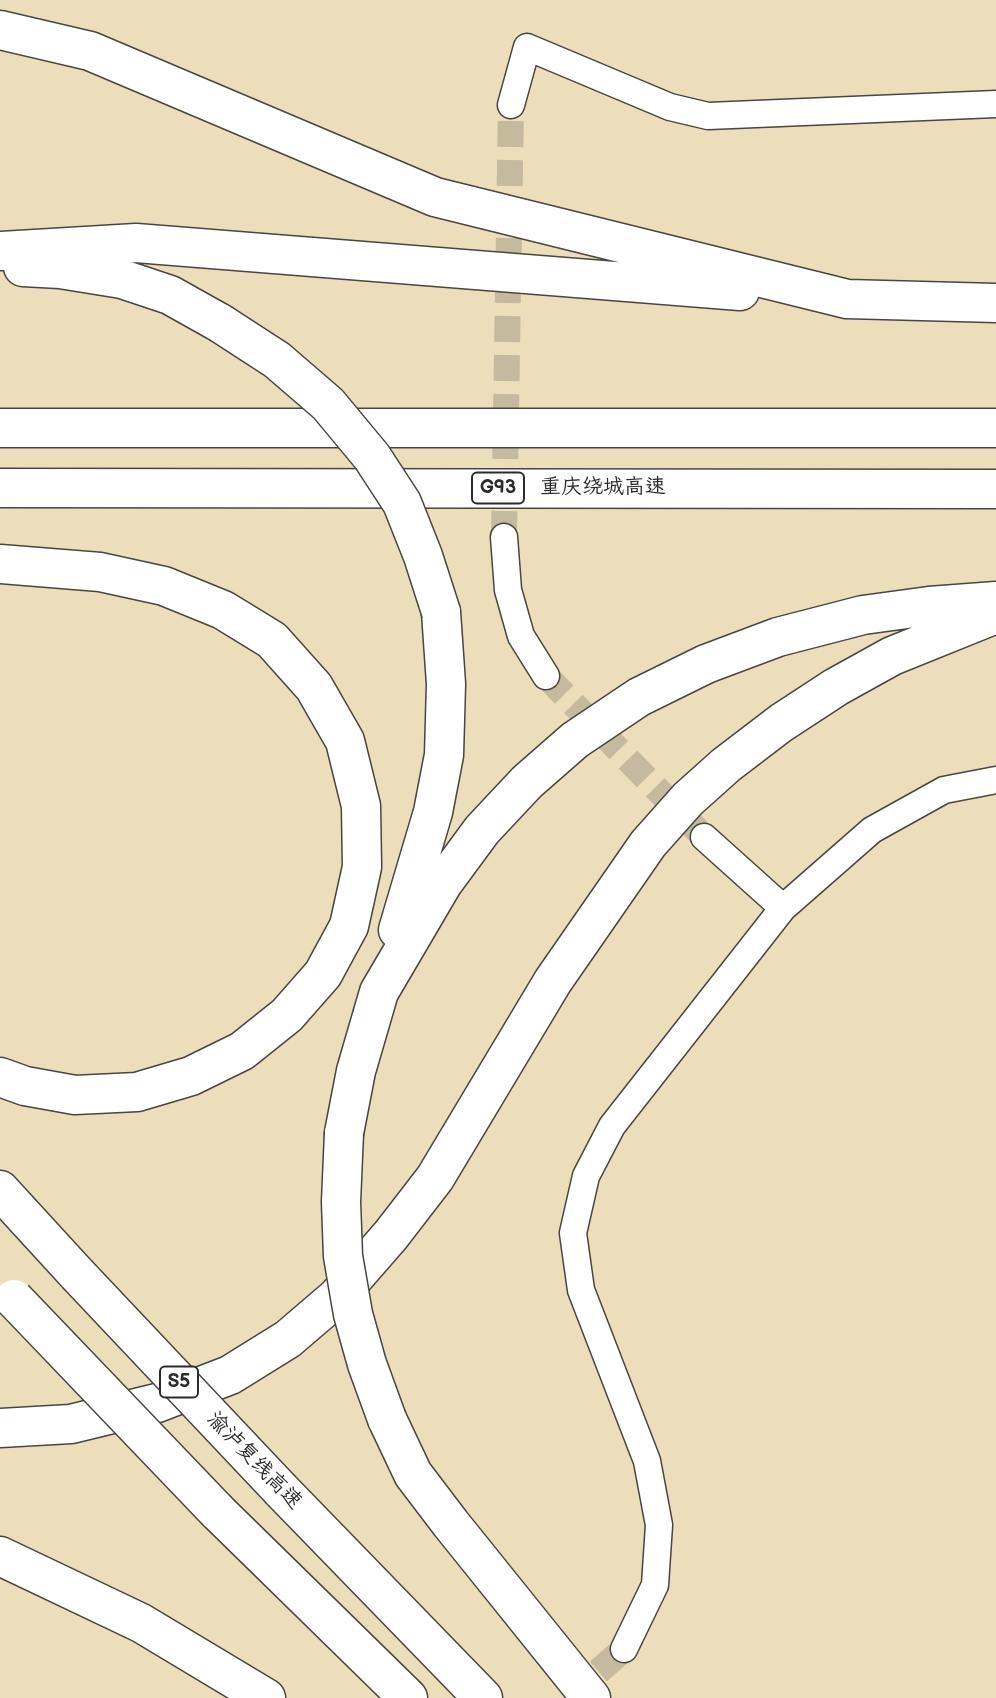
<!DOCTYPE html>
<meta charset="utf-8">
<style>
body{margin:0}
canvas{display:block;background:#eddebb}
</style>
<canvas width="996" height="1698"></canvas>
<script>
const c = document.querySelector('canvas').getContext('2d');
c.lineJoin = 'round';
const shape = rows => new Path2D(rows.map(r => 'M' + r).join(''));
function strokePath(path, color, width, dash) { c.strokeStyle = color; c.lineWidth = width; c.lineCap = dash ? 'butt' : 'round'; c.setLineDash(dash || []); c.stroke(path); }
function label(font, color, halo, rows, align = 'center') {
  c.font = font + ' "Balsamiq Sans","LXGW WenKai TC",sans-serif'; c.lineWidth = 5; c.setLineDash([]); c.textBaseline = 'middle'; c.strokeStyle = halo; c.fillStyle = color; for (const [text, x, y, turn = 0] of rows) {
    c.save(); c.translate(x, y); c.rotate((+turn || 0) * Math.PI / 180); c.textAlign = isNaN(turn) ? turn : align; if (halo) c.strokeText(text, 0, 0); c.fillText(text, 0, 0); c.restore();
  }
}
const streetTunnel = shape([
 [504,537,511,105],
 [546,676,704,837],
 [569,1697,624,1649]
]);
const street = shape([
 [511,105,527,47,670,107,708,116,996,104],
 [504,537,508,590,521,636,546,676],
 [704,837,783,908],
 [624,1649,655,1585,659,1525,647,1461,581,1290,573,1233,586,1176,612,1126,783,908,872,830,944,790,996,780]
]);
const highway = shape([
 [0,30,90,51,435,197,847,299,996,303],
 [0,251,136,243,740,291],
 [23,267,60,269,122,279,170,295,220,323],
 [0,428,996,428],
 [0,488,996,489],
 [0,564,100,572,164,586,223,610,272,640,314,687,345,741,361,806,362,867,349,926,323,974,287,1015,242,1051,191,1076,137,1092,75,1095,25,1086,0,1077],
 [398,930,433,812,444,755,446,684,441,612],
 [344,1133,356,1071,379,992,443,883,482,830,527,782,575,740,639,697,706,664,778,637,863,615,929,606,996,601],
 [0,1190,77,1274],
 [387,1419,413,1474,451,1524,591,1698],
 [0,1428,71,1424,157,1403,230,1375,288,1339,337,1297,391,1235,435,1178,553,981,648,844,688,799,726,765,781,723,836,687,892,656,996,614],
 [281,1490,483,1698],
 [217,1511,408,1698],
 [0,1556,141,1623,266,1698]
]);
const highwayBridge = shape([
 [220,323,277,360,328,404,372,457,402,503,423,556,441,612],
 [344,1133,341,1202,343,1256,353,1314,367,1364,387,1419],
 [77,1274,281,1490],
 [14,1299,217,1511]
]);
const shields = [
 [498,488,52],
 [179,1382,38]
];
const shieldNames = [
 ["G93",498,488],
 ["S5",179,1382]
];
const streetNames = [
 ["重庆绕城高速",603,488],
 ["渝泸复线高速",254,1461,46]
];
strokePath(streetTunnel, '#c6ba9e', 26, [26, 13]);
strokePath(street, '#484641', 29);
strokePath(highway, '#484641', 41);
strokePath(street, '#fff', 26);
strokePath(highway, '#fff', 38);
strokePath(highwayBridge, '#484641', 41, []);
strokePath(highwayBridge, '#fff', 38);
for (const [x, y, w] of shields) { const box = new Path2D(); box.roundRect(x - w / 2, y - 15.5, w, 31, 5); c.fillStyle = '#fff'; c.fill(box); strokePath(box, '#2b2b2b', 2); }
label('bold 19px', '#2b2b2b', null, shieldNames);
label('21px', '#2b2b2b', '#fff', streetNames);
</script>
